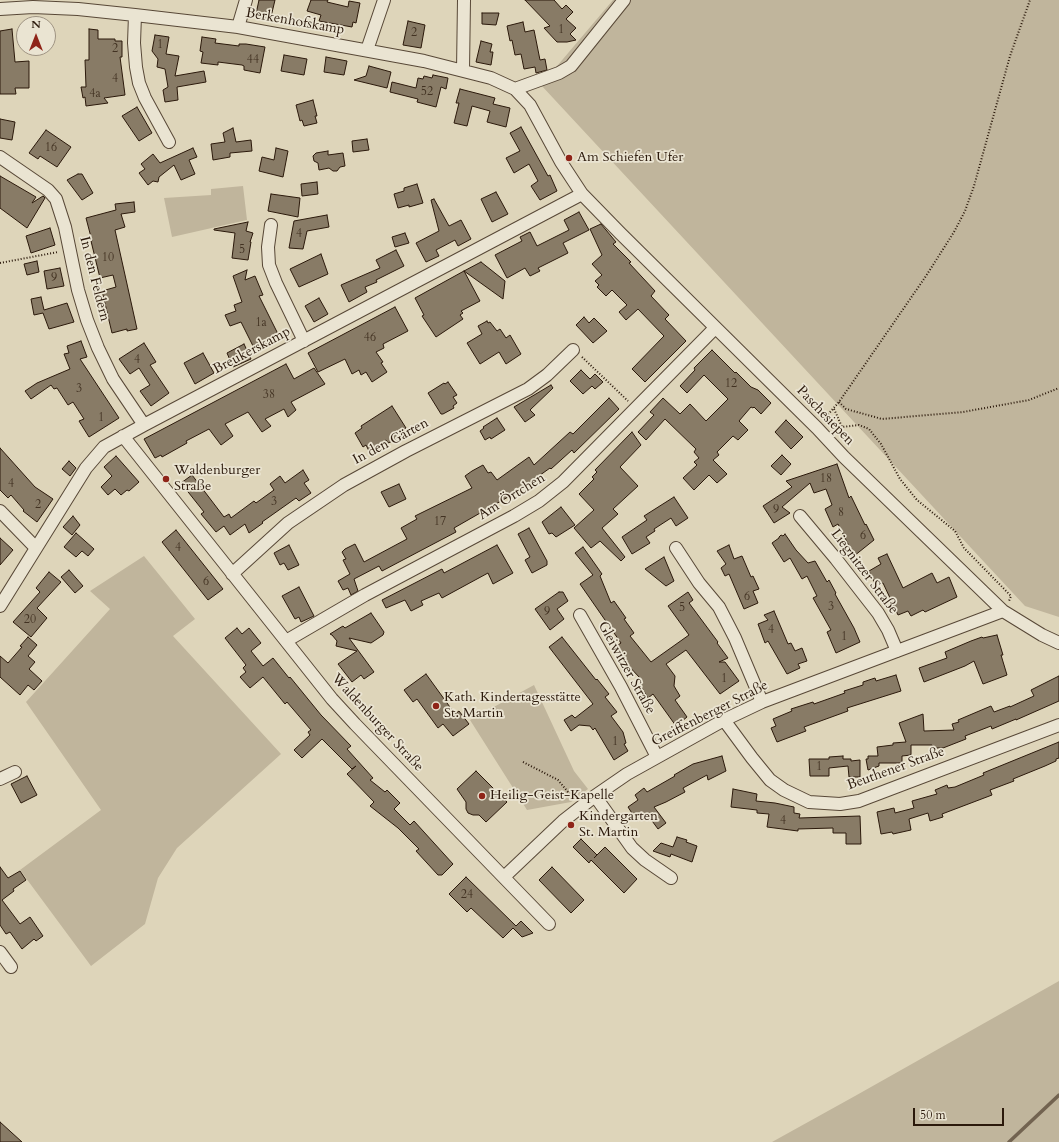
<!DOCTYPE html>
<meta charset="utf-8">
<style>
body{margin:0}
#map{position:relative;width:1059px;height:1142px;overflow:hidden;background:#ded5ba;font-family:Cardo,serif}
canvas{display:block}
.north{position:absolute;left:16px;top:16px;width:40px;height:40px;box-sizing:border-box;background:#eae4d2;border:1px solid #9e9382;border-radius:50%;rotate:0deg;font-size:11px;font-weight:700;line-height:16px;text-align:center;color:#2b190b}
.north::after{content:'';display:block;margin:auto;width:14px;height:18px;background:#8f2418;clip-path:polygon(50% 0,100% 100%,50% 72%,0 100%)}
.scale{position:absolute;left:913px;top:1108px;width:91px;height:18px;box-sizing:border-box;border:2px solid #2b190b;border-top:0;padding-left:5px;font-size:12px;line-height:14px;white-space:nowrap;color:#2b190b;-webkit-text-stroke:3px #eae4d2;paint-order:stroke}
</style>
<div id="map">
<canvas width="1059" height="1142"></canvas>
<div class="north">N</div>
<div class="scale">50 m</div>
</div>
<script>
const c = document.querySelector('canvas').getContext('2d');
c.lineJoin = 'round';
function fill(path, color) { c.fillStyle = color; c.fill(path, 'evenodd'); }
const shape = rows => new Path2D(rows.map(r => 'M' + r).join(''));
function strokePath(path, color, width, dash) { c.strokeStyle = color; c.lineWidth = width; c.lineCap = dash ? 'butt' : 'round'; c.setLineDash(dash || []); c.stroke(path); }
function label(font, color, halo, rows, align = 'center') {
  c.font = font + ' Cardo,serif'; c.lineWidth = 3.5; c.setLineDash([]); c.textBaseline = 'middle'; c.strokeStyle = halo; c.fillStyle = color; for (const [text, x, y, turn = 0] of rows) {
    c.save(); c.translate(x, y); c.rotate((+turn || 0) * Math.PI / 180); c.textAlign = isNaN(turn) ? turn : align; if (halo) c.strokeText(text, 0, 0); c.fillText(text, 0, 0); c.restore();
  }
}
const green = shape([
 [613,0,1059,0,1059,617,1025,606,541,85],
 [243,186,247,220,172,237,164,198,211,195,211,189],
 [144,556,195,619,173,636,281,754,177,848,158,878,145,924,91,966,20,870,101,810,26,702,110,609,90,591],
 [534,685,574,771,588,789,571,802,527,810,470,720],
 [1059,981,1059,1142,772,1142,855,1096]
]);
const stream = shape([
 [1009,1142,1059,1095]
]);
const building = shape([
 [259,0,275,0,270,21,261,19,262,15,256,14,259,0],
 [311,0,328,0,327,2,348,7,349,1,360,3,356,23,353,22,352,27,319,21,321,15,307,11,311,0],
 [525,0,554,0,562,9,566,5,573,12,566,19,576,28,570,34,576,40,567,42,557,42,544,28,550,26,525,0],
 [482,13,499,13,496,25,482,24,482,13],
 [408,21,425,25,421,48,403,45,408,21],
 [523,22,525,32,534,30,540,60,545,59,547,70,536,73,535,67,524,69,521,54,515,55,512,40,510,41,507,26,523,22],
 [12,29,15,62,29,61,29,88,15,88,16,94,0,94,0,31,12,29],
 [89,29,98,30,98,39,115,39,115,41,122,41,122,57,120,57,125,95,104,98,108,103,86,106,85,97,83,98,81,87,86,87,85,60,89,60,89,29],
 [155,35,169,37,166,54,179,56,175,76,204,71,206,82,177,87,178,100,165,102,163,90,168,87,165,69,157,67,158,59,152,51,155,35],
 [202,37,216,39,215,43,239,46,239,44,246,44,265,47,260,73,244,70,244,66,242,65,218,62,218,65,201,63,203,52,200,51,202,37],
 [481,41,492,44,490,52,493,52,491,65,476,62,481,41],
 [284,55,307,59,304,75,281,71,284,55],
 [326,57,347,61,344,75,324,72,326,57],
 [369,66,391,72,387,88,354,80,366,76,369,66],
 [433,75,448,78,446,89,441,87,436,107,417,102,418,99,390,92,392,82,416,88,418,78,423,79,424,76,432,78,433,75],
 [460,89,495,98,493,104,510,108,506,127,487,122,490,111,472,106,467,126,454,123,459,103,456,103,460,89],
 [313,100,317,116,315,116,317,123,304,126,302,120,300,121,296,105,313,100],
 [137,107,152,133,139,141,122,116,137,107],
 [0,119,15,122,12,140,0,138,0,119],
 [521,127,548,176,550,175,557,191,540,200,531,186,538,181,529,164,514,173,506,158,520,151,510,133,521,127],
 [233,128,236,142,251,140,252,151,230,153,230,157,213,160,211,144,225,142,223,133,233,128],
 [46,130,71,147,57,167,40,156,38,159,29,153,46,130],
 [367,139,369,150,353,152,352,141,367,139],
 [193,148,197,157,189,160,195,174,181,180,174,165,159,177,158,182,153,181,148,185,139,173,145,169,141,164,153,154,160,163,193,148],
 [276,148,288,151,283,177,259,171,262,157,274,160,276,148],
 [328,151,328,155,343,153,345,166,340,167,337,171,333,171,329,168,319,170,318,163,314,161,313,156,316,153,328,151],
 [78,174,82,174,93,193,82,200,67,180,78,174],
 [0,176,36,197,32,203,43,196,45,198,27,228,0,208,0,176],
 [317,182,318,194,302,196,301,184,317,182],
 [417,184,423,203,409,207,409,205,398,208,394,194,404,191,404,188,417,184],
 [496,192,508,214,492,222,481,199,496,192],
 [271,194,300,198,298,217,268,211,271,194],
 [434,199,449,226,461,220,471,239,458,246,455,240,436,250,439,256,426,262,416,243,439,231,431,200,434,199],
 [134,202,135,212,121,214,125,227,115,230,137,329,127,331,127,329,112,333,102,291,116,287,113,275,100,278,91,241,92,241,86,218,116,210,115,204,134,202],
 [579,212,589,230,563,243,568,253,538,268,540,271,530,276,525,268,507,278,495,255,522,241,520,237,530,232,537,246,569,230,564,220,579,212],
 [327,215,329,227,307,231,303,249,289,248,294,221,327,215],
 [248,222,246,231,253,233,250,242,251,242,248,260,232,258,235,233,214,230,214,229,248,222],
 [601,224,616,242,613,244,631,262,629,263,655,291,651,296,669,315,665,319,686,341,645,382,632,369,664,336,638,309,626,320,619,312,627,305,612,290,606,296,597,287,599,285,595,281,602,275,592,264,602,255,590,229,601,224],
 [50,228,55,245,31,253,26,236,50,228],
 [405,233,409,243,395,247,392,237,405,233],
 [396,250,404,266,376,280,377,282,365,287,367,292,349,302,341,285,380,268,376,260,396,250],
 [321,254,328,274,299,287,290,269,321,254],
 [37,261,39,272,27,275,24,264,37,261],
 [481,262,505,281,503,299,464,271,481,262],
 [60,268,64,286,47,289,44,271,60,268],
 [247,270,245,280,255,276,263,295,259,296,280,338,266,344,254,348,241,322,230,326,225,315,236,311,234,305,242,302,233,276,247,270],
 [464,271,480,301,461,311,463,313,460,315,463,319,436,337,422,316,424,315,415,298,464,271],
 [41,297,44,310,67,303,74,322,49,329,43,313,34,315,31,299,41,297],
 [319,298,328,314,314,322,305,306,319,298],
 [395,307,408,331,383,344,384,348,376,352,383,362,381,363,387,372,372,382,366,372,361,375,359,370,352,374,345,359,318,372,308,353,395,307],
 [584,317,589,323,594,318,607,331,593,343,576,325,584,317],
 [487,321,488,323,490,322,497,331,500,329,506,338,510,335,521,354,506,364,499,352,480,364,467,343,482,334,478,326,487,321],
 [81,341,87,357,80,359,119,418,89,437,79,421,84,419,73,402,68,405,57,388,54,389,51,385,31,399,25,391,37,383,70,369,64,354,69,353,67,346,81,341],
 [144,343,156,362,150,365,169,393,151,406,140,391,150,385,139,368,130,374,119,359,144,343],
 [244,344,251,359,233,367,227,353,244,344],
 [712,350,735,373,736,372,751,387,758,390,771,403,761,414,754,407,753,408,751,407,739,421,748,430,738,440,733,436,717,452,719,455,713,460,727,474,717,483,709,475,694,490,683,478,697,465,694,462,699,458,694,452,696,449,665,419,646,440,638,432,654,415,650,412,663,398,680,414,690,404,706,421,728,399,704,375,687,393,680,386,695,370,694,368,712,350],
 [203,353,214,373,195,384,184,363,203,353],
 [286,364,294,379,314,368,325,384,291,402,296,410,288,417,284,409,265,419,271,426,262,432,248,412,225,424,233,436,221,445,209,429,186,441,187,443,162,457,161,455,155,458,144,439,286,364],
 [581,370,590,379,595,374,603,382,595,389,592,386,583,394,570,381,581,370],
 [448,382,457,395,453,397,457,403,453,406,454,408,443,414,441,414,428,393,444,383,445,384,448,382],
 [551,385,553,388,530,410,535,415,525,422,514,407,551,385],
 [609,398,619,409,574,453,572,450,551,469,550,468,515,493,454,528,456,532,382,571,379,566,354,579,358,591,351,595,348,588,343,590,338,581,350,574,343,560,346,559,342,552,345,549,355,544,364,562,407,539,401,528,417,519,415,516,472,488,465,476,472,471,483,465,488,473,491,472,497,480,529,457,534,465,570,432,573,434,609,398],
 [392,406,406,428,403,430,398,442,393,441,388,443,386,440,369,451,366,445,363,447,355,433,362,428,361,426,392,406],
 [497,418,505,430,491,439,490,437,485,440,480,431,484,428,483,427,497,418],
 [786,420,803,437,791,449,775,432,786,420],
 [632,432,641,445,620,467,638,486,613,509,618,514,602,528,625,557,621,561,600,541,591,548,574,528,594,510,579,494,594,479,592,477,597,472,595,470,632,432],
 [0,448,35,487,53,499,37,522,23,511,24,510,11,495,8,498,0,490,0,448],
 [782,455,791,464,781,475,771,466,782,455],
 [116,456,139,482,129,491,127,490,121,495,115,489,108,495,101,487,112,476,104,467,116,456],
 [69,461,76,468,70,476,62,469,69,461],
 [837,464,849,498,851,496,865,525,866,524,874,540,854,556,838,524,833,527,825,509,832,505,826,489,814,493,810,483,782,507,790,513,774,523,763,506,792,487,786,481,837,464],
 [303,470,309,480,304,483,311,493,299,501,296,498,262,522,263,523,249,533,245,524,230,535,224,526,216,532,201,514,204,512,181,483,192,475,224,517,229,514,231,518,254,501,256,503,274,490,270,484,280,476,285,483,303,470],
 [399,484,406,499,389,507,381,492,399,484],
 [674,497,688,518,676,526,671,518,654,529,655,531,646,537,650,543,632,554,622,537,647,520,644,516,674,497],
 [561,507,575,525,556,537,552,533,549,534,542,522,561,507],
 [73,516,80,525,72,535,63,527,73,516],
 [529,528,547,561,547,565,532,573,525,560,530,557,518,534,529,528],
 [176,530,223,589,208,600,162,542,176,530],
 [76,533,94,549,88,556,82,551,76,557,64,547,76,533],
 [785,534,796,550,808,563,815,561,827,582,829,580,836,593,835,594,854,628,860,642,836,653,827,632,831,630,813,598,817,596,807,576,802,579,790,558,784,562,772,543,779,538,779,537,781,535,783,536,785,534],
 [0,538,13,550,0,565,0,538],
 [289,545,299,565,288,570,284,563,280,565,274,553,289,545],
 [497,545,513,573,493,584,488,573,442,598,439,593,421,601,423,605,411,611,405,600,386,608,382,600,442,569,444,573,497,545],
 [729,545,734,559,742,556,751,577,753,576,759,589,753,591,758,603,744,609,729,574,725,576,721,568,726,564,717,551,729,545],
 [583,547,602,574,600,576,611,603,614,601,626,618,624,619,634,633,630,636,651,662,689,635,668,606,688,592,693,600,689,603,718,642,717,643,728,658,719,662,725,662,739,681,720,694,686,650,666,664,675,676,674,686,680,696,675,700,687,717,676,726,653,694,648,698,637,680,640,678,624,661,615,647,621,643,580,584,593,575,575,553,583,547],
 [887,554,903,588,932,573,937,583,949,577,957,597,925,612,923,610,911,616,908,611,898,615,883,583,876,586,869,571,881,564,878,558,887,554],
 [664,557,674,581,666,586,645,569,664,557],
 [69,570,83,586,75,593,61,577,69,570],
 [49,572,61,582,37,608,47,618,31,637,13,622,40,592,36,588,49,572],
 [299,587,314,616,301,622,299,617,295,619,282,596,299,587],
 [559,592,563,592,568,601,557,609,564,619,550,630,535,609,559,592],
 [774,611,788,644,791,643,795,651,802,648,807,661,798,664,800,668,787,674,768,641,765,643,758,624,768,620,764,615,774,611],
 [371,613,384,632,383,635,371,643,349,638,374,672,364,679,361,675,352,682,338,664,357,651,336,646,337,641,332,635,330,634,343,626,345,628,371,613],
 [237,628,242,634,249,628,261,643,251,651,263,666,273,658,289,678,290,677,321,715,351,746,347,749,373,778,370,780,385,792,387,790,400,803,394,809,410,825,414,821,453,864,442,875,438,875,416,851,419,849,398,828,370,806,374,802,347,774,356,766,352,769,322,739,302,758,294,750,310,735,308,732,311,730,287,702,285,704,263,677,250,688,240,677,246,672,243,668,246,665,225,638,237,628],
 [997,635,1003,655,1001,655,1007,675,983,684,974,661,965,666,924,682,919,668,947,658,945,652,971,641,982,637,983,638,997,635],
 [28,637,37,645,28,656,35,662,29,669,42,681,34,690,28,685,20,695,0,677,0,656,8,663,22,647,20,646,28,637],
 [562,637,596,680,597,679,609,694,605,697,617,712,611,716,623,732,626,743,624,744,628,751,614,760,595,728,593,730,590,726,579,725,571,731,564,720,572,715,575,718,593,704,549,647,562,637],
 [426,674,455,714,459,711,469,724,453,736,443,724,438,728,417,699,413,702,404,690,426,674],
 [896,675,901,691,847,708,848,711,804,727,806,731,777,742,771,728,776,726,773,719,792,711,791,709,813,702,814,704,845,693,844,691,863,685,863,682,875,678,876,681,896,675],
 [1059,676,1059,701,1016,720,1016,719,992,729,991,726,965,736,966,739,943,748,932,748,932,745,911,745,911,755,902,756,902,763,879,763,879,766,868,770,866,759,868,759,868,756,878,756,877,747,893,745,893,743,906,742,899,723,923,714,924,731,954,730,952,724,959,722,958,720,991,706,994,712,1010,706,1010,707,1034,696,1031,690,1059,676],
 [1059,742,1059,758,1056,759,1056,761,1045,766,1013,779,1014,781,990,790,992,795,942,814,943,817,930,821,928,813,909,819,911,830,893,834,892,832,881,834,877,812,894,808,895,813,914,808,912,801,937,794,935,790,947,785,948,788,955,787,984,775,983,773,1059,742],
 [722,756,726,771,708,780,707,775,683,788,685,792,666,802,654,807,666,823,658,829,647,814,637,821,628,807,638,800,635,795,644,788,647,792,675,776,674,775,693,764,722,756],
 [843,756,843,759,851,759,851,761,860,760,860,777,849,777,848,766,829,768,829,776,810,776,809,759,829,759,829,757,843,756],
 [476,771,507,802,486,822,479,815,473,815,468,813,466,809,466,802,457,789,476,771],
 [27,776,37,795,21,803,11,784,27,776],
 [733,789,757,794,756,801,775,803,794,807,794,813,800,814,799,818,860,816,861,844,846,844,846,833,833,833,833,828,798,829,798,831,767,827,769,814,757,813,757,810,731,807,733,789],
 [677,837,687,840,686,842,697,846,692,862,671,854,670,857,653,851,661,843,673,847,677,837],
 [581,839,597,855,594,858,605,847,637,879,624,893,591,860,589,863,573,847,581,839],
 [0,867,8,878,20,871,26,880,13,889,14,891,2,900,20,924,30,917,43,936,36,941,34,939,22,949,10,932,6,934,0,925,0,867],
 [552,867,584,900,571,913,539,880,552,867],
 [466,877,516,926,521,921,533,933,522,937,513,928,503,938,471,908,467,912,449,894,466,877],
 [0,1122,22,1142,0,1142,0,1122]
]);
const path = shape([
 [0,263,58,252],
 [582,357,628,401],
 [839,402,846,409,882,419,963,412,1029,400,1059,388],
 [834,409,842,427,859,425,869,429,881,444,900,479,917,500,955,531,964,548,1011,596,1009,601],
 [824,419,839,402,926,276,954,232,965,211,974,186,1010,56,1030,0],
 [523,762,558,780,573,798]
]);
const minor = shape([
 [0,9,33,7,78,9,135,15,238,27,424,61,491,78,515,89,530,105,561,162,582,194,620,233,817,428,844,457,1003,611,1042,635,1059,643],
 [135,15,134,43,136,67,139,83,145,98,169,142],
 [238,27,246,0],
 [367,50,384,0],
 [463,70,464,0],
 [515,89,559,73,571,66,624,0],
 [0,157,48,190,56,199,65,227,78,290,87,320,98,348,113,379,144,425],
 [271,225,268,247,269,265,276,283,304,341],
 [123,436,332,699,355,724,549,924],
 [0,511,36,548],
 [800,516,836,559,878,613,888,630,897,651],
 [676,548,699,583,719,607,735,638,762,702],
 [232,574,288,523,344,485,406,451,528,389,547,375,573,350],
 [0,606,86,468,104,447,144,425,582,194],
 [580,615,621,687,657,757],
 [286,641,365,595,514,516,539,501,563,482,715,328],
 [724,720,752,758,770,780,784,790,809,802,840,804,859,801,1059,725],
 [0,779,15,772],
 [595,796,632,848,645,860,671,878],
 [504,877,563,821,595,796,627,774,724,720,762,702,1003,611],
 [0,952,11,967]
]);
const markers = [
 [569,158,4,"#8f2418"],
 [166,479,4,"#8f2418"],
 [436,706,4,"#8f2418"],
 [482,796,4,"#8f2418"],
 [571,825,4,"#8f2418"]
];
const numberNames = [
 ["1",561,30],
 ["2",414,33],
 ["1",160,45],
 ["2",115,49],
 ["44",253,60],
 ["4",115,79],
 ["52",427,92],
 ["4a",95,94],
 ["16",51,148],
 ["4",299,234],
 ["5",242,250],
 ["10",108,258],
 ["9",54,278],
 ["1a",261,323],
 ["46",370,338],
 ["4",137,360],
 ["12",731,384],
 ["3",79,389],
 ["38",269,395],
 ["1",101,418],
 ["18",826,479],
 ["4",11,484],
 ["3",274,502],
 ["2",38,505],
 ["9",776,510],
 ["8",841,513],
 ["17",440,522],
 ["6",863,536],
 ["4",178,548],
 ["6",206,582],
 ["6",747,597],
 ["3",831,607],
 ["5",682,608],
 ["9",547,612],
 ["20",30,620],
 ["4",771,630],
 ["1",844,637],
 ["1",724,679],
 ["1",615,742],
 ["1",819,767],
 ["4",783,821],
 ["24",467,895]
];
const streetNames = [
 ["Berkenhofskamp",295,22,10],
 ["In den Feldern",94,279,76],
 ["Breukerskamp",252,351,-28],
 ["Paschesiepen",825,416,46],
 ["In den Gärten",391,442,-28],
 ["Am Örtchen",512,497,-32],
 ["Liegnitzer Straße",864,572,53],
 ["Gleiwitzer Straße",626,668,61],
 ["Greiffenberger Straße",710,714,-27],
 ["Waldenburger Straße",377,723,47],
 ["Beuthener Straße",896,769,-20]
];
const poiNames = [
 ["Am Schiefen Ufer",577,158],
 ["Waldenburger",174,471],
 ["Straße",174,487],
 ["Kath. Kindertagesstätte",444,698],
 ["St. Martin",444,714],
 ["Heilig-Geist-Kapelle",490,796],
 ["Kindergarten",579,817],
 ["St. Martin",579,833]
];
fill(green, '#c0b59c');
strokePath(stream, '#726350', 3.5);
fill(building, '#887b66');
strokePath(building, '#2b190b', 1);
strokePath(minor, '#584837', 14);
strokePath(path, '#2b190b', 2, [1, 2]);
strokePath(minor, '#eae4d2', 12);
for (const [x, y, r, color] of markers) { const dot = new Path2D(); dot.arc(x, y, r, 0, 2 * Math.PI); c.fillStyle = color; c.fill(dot); strokePath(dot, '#eae4d2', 1.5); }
label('12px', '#423222', null, numberNames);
label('14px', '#2b190b', '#eae4d2', streetNames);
label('14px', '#2b190b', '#eae4d2', poiNames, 'left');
</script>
